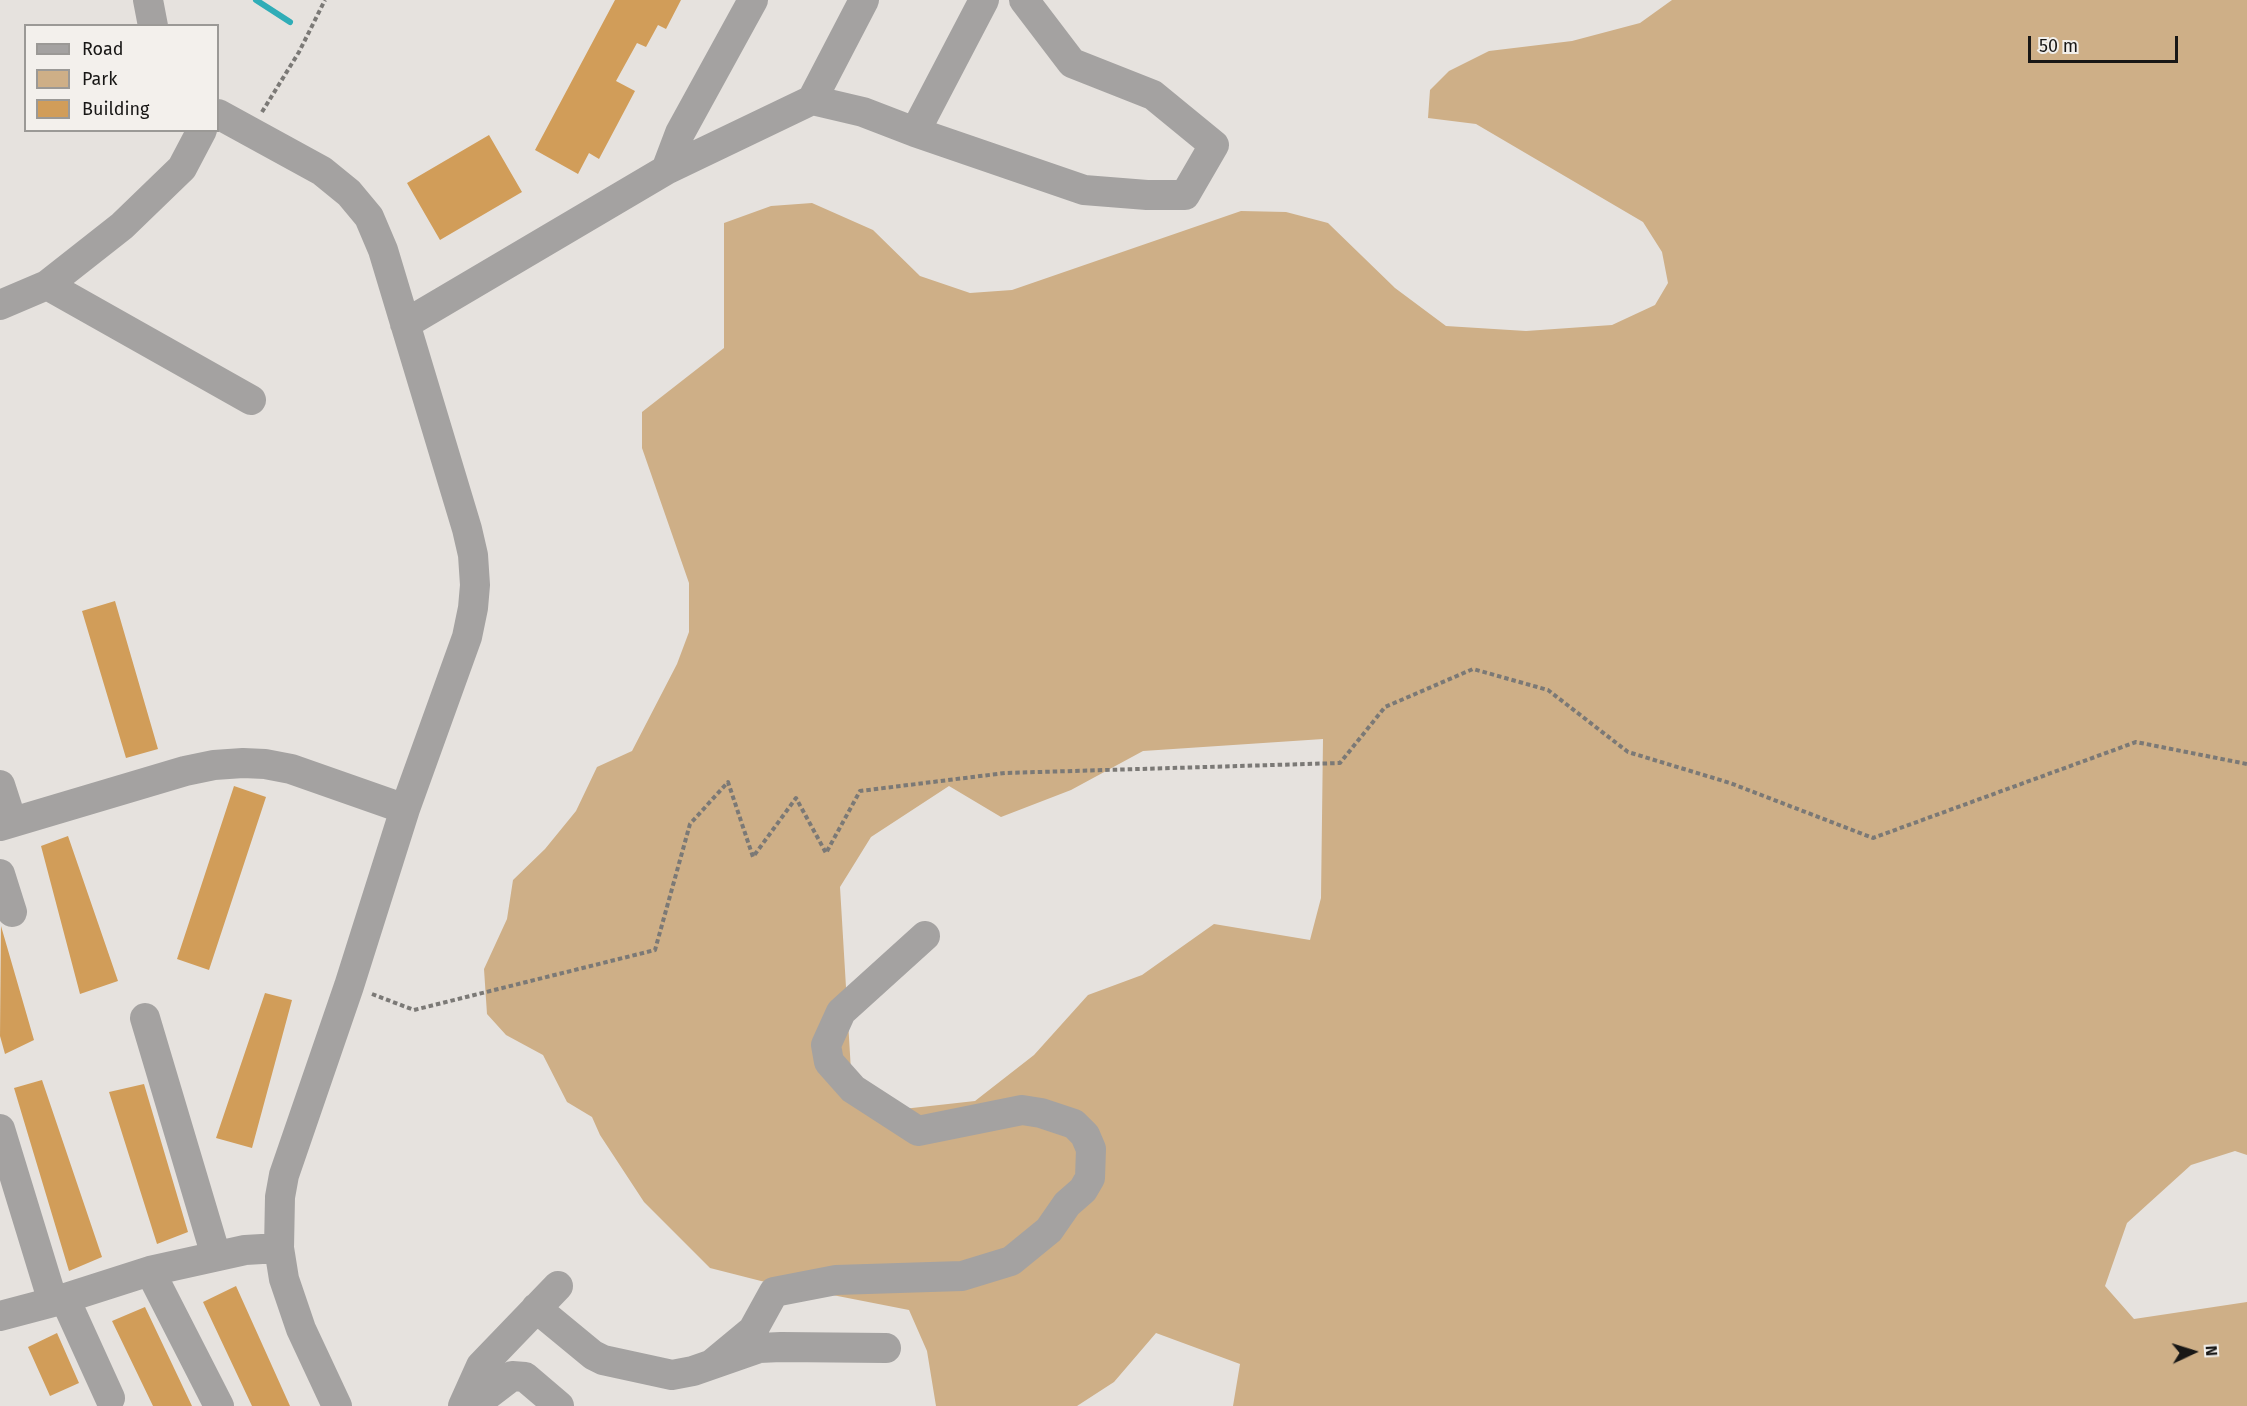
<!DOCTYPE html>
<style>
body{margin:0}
#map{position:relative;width:2247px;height:1406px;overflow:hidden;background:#e6e2de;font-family:"Fira Sans",sans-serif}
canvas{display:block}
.legend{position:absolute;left:24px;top:24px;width:195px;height:108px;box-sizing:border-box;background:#f3f0ec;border:2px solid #9b9996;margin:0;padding:8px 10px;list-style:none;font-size:18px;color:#181716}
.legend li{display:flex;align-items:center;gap:12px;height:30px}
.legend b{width:30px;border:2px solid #9b9996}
.north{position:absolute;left:2163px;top:1322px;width:60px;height:60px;-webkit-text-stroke:4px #f3f0ec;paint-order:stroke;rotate:86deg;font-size:16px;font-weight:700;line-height:24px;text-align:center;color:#181716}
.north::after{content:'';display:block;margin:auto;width:21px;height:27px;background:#181716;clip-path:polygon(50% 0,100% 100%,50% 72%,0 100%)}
.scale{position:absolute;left:2028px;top:36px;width:150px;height:27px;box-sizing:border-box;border:3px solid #181716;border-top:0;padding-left:8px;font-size:18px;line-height:21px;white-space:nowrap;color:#181716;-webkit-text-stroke:4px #f3f0ec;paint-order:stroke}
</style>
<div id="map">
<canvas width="2247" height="1406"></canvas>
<ul class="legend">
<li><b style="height:8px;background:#a4a2a1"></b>Road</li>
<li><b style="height:16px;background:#ceaf87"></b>Park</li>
<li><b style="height:16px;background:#d19d59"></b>Building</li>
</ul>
<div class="north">N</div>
<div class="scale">50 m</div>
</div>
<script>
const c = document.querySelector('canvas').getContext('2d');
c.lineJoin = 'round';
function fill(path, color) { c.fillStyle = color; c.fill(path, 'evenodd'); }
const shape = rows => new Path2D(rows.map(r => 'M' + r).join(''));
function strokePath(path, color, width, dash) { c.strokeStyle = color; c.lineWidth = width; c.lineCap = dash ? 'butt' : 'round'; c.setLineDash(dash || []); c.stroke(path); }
const green = shape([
 [1672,0,2247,0,2247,1155,2235,1151,2191,1165,2127,1223,2105,1286,2134,1319,2247,1302,2247,1406,1233,1406,1240,1364,1156,1333,1114,1382,1077,1406,936,1406,927,1351,909,1310,761,1281,710,1268,644,1202,600,1135,592,1117,567,1102,543,1055,506,1035,487,1014,484,969,507,919,513,880,545,849,576,811,597,767,632,751,677,664,689,632,689,583,642,448,642,412,724,348,724,223,771,206,812,203,873,230,920,276,970,293,1012,290,1241,211,1286,212,1328,223,1395,288,1446,326,1526,331,1612,325,1655,305,1668,283,1662,252,1643,222,1476,124,1428,118,1430,90,1449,71,1489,51,1572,41,1640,23],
 [1323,739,1321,898,1310,940,1214,924,1142,975,1088,995,1034,1055,975,1101,903,1109,851,1071,840,887,871,837,949,786,1001,817,1071,790,1143,751]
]);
const stream = shape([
 [256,0,290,22]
]);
const building = shape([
 [615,0,681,0,666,29,658,25,646,47,637,43,616,81,635,91,599,159,589,153,578,174,535,150],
 [489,135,522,192,440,240,407,183],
 [115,601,158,749,126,758,82,611],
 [234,786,266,797,209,970,177,959],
 [68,836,118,981,80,994,41,846],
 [1,926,34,1040,5,1054,0,1036],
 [265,993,292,1000,252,1148,216,1138],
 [42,1080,102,1257,69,1271,14,1088],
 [144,1084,188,1232,157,1244,109,1092],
 [236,1286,290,1406,252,1406,203,1302],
 [145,1307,192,1406,153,1406,112,1321],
 [57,1333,79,1383,50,1396,28,1347]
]);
const path = shape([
 [262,112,299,52,325,0],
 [372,994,414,1010,655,950,690,824,728,782,753,857,796,798,826,853,860,791,1005,773,1340,763,1385,707,1473,669,1548,690,1628,752,1730,783,1873,838,2136,742,2247,764]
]);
const minor = shape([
 [148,0,153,26],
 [812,100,863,112,915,132,1084,190,1147,195,1185,195,1214,145,1153,95,1072,63,1024,0],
 [218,114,322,171,349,193,369,217,383,250,467,529,473,555,475,585,473,608,467,637,405,809,349,986,284,1175,280,1197,279,1248,284,1279,301,1329,337,1406],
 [915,132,984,0],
 [666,170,680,133,753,0],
 [47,285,251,400],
 [0,305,47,285,122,226,182,168,202,130],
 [405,324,666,170,812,100,864,0],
 [0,785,12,822],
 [0,826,185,771,214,765,243,763,265,764,291,769,405,809],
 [0,874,12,912],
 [145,1018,216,1256],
 [0,1129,53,1302],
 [150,1271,219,1406],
 [65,1299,110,1398],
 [536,1308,593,1355,603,1360,672,1375,693,1371,759,1348,781,1347,886,1348],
 [0,1316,53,1302,150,1271,245,1250,279,1248],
 [712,1364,753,1330,774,1292,836,1280,962,1276,1011,1261,1049,1230,1067,1204,1083,1190,1090,1178,1091,1149,1085,1135,1074,1124,1041,1113,1022,1110,918,1131,853,1089,829,1062,826,1045,841,1012,925,936],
 [463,1406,481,1366,558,1286],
 [473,1406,512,1376,525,1377,559,1406]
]);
fill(green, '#ceaf87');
strokePath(stream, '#30adb7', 6);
fill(building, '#d19d59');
strokePath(path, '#7b7976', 4, [4.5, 3]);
strokePath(minor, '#a4a2a1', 30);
</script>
